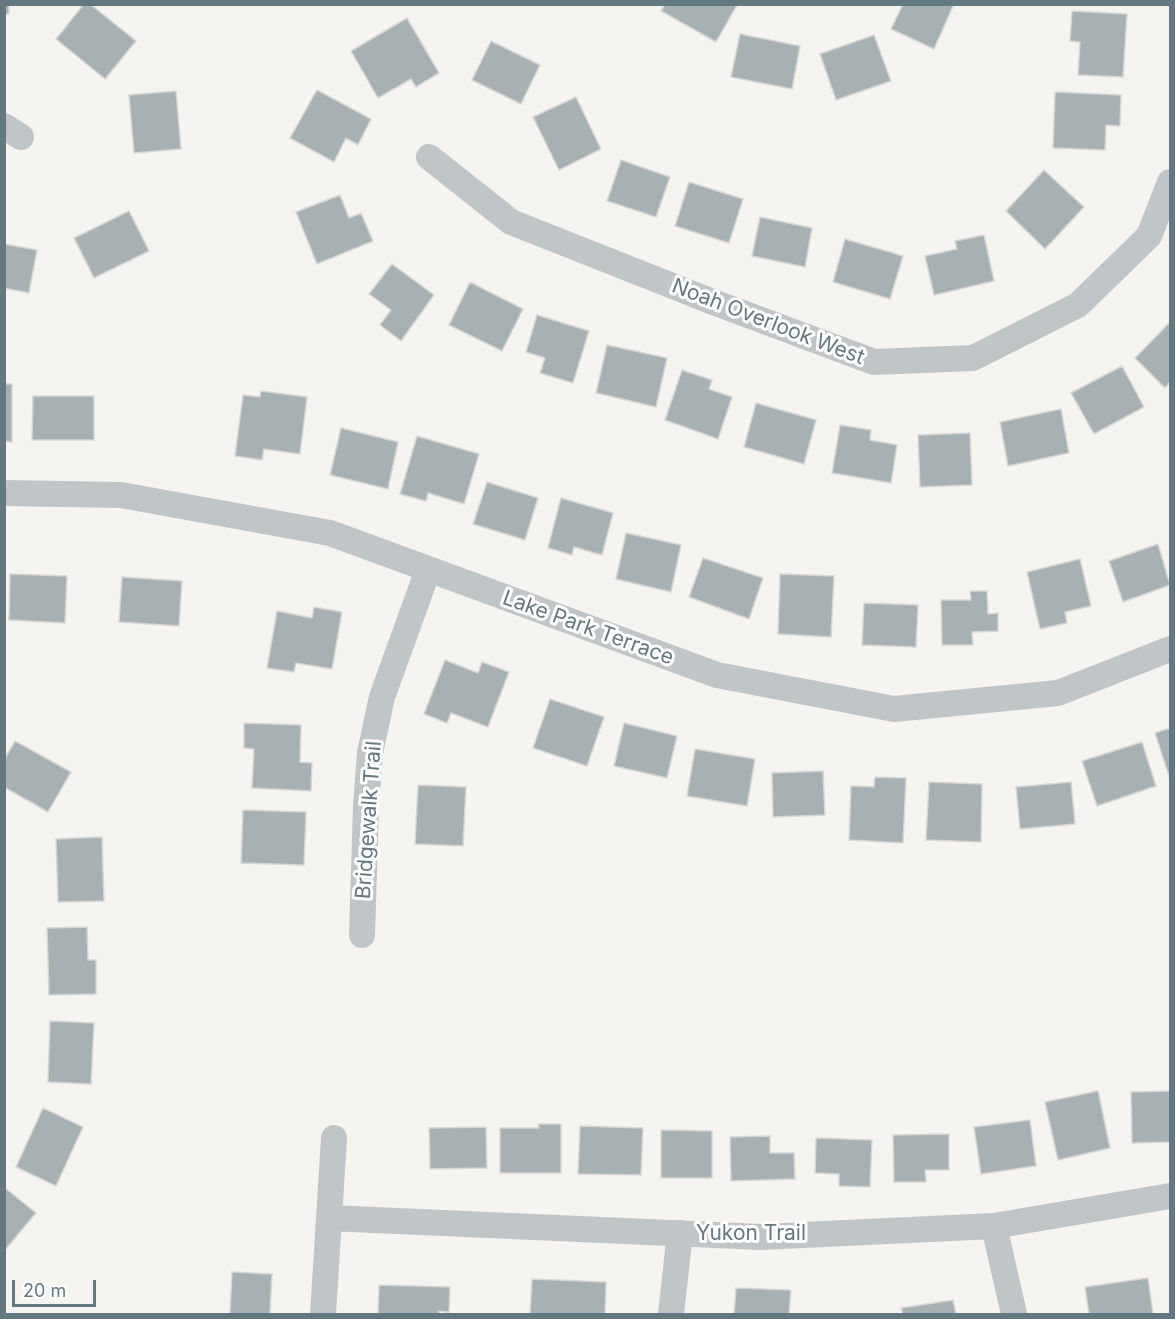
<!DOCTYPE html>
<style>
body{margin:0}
#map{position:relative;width:1175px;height:1319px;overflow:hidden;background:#f5f4f1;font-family:Inter,sans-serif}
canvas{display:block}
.frame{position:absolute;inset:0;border:6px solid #647882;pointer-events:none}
.scale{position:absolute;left:12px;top:1280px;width:84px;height:27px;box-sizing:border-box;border:3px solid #647882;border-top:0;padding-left:8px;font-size:18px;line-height:21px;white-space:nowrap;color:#647882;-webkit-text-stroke:4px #fff;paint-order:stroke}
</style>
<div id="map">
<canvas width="1175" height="1319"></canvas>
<div class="frame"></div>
<div class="scale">20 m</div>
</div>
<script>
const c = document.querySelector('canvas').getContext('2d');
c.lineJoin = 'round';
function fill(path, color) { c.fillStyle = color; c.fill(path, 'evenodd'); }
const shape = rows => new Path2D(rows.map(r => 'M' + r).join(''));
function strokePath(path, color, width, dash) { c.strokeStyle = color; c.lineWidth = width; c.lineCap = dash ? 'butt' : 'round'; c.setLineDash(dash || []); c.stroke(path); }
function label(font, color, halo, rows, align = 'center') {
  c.font = font + ' Inter,sans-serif'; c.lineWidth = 6; c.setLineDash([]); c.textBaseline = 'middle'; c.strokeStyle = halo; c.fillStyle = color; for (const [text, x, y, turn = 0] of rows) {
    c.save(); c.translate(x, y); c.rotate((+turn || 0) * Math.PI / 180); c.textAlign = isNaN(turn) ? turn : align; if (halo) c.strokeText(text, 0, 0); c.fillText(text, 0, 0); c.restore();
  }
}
const building = shape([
 [4,4,9,4,9,14,4,14,4,4],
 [84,4,90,4,136,41,105,79,56,39,84,4],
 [665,4,736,4,737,5,716,42,661,11,665,4],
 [903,4,954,4,934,49,891,29,903,4],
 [1072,11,1127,14,1123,77,1078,75,1080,42,1070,41,1072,11],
 [407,18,439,73,416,87,411,79,378,98,351,51,407,18],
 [740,34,800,46,792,89,731,77,740,34],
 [874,35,891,81,836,100,820,54,874,35],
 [491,41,540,65,521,104,472,80,491,41],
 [317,90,371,119,358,145,346,138,334,162,290,138,317,90],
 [176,91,181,149,134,153,129,95,176,91],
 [1055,92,1121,95,1120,126,1106,125,1105,150,1053,148,1055,92],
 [576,97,601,149,559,170,533,117,576,97],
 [621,160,670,177,656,217,607,201,621,160],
 [1044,170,1084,207,1045,249,1006,211,1044,170],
 [689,182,743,199,729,243,675,226,689,182],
 [340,195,349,218,361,213,373,241,317,264,296,212,340,195],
 [129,211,149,251,94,278,74,238,129,211],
 [760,217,812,228,805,267,752,256,760,217],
 [984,235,994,281,934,295,925,256,957,249,955,241,984,235],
 [845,239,903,256,890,299,833,282,845,239],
 [4,244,37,250,29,293,4,288,4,244],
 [392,264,434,295,401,341,380,325,391,310,369,294,392,264],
 [470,282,523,309,502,351,449,325,470,282],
 [537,315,589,331,573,383,540,373,545,358,526,352,537,315],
 [1170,322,1170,382,1165,388,1135,358,1170,322],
 [607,345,667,358,656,407,596,393,607,345],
 [1122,366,1144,407,1094,434,1071,393,1122,366],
 [682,370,712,380,709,389,732,397,718,439,665,420,682,370],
 [4,384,12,384,12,442,4,441,4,384],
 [261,391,307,397,300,454,264,449,262,460,235,456,243,395,260,397,261,391],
 [33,396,94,396,94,440,32,440,33,396],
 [756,403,816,420,804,464,744,447,756,403],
 [1061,409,1069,453,1008,466,1000,422,1061,409],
 [840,425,871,430,870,440,897,445,891,483,832,473,840,425],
 [341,428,398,442,388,489,330,475,341,428],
 [970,433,972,485,920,487,918,435,970,433],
 [417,436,479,454,464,504,428,493,426,501,400,494,417,436],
 [487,482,538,498,525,540,473,524,487,482],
 [561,498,613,513,602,555,574,547,572,555,548,548,561,498],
 [626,533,681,545,671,592,616,579,626,533],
 [1158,544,1170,585,1123,602,1109,561,1158,544],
 [703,558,763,578,749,619,689,597,703,558],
 [1080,559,1091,606,1065,612,1067,623,1040,629,1027,572,1080,559],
 [10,574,67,576,65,623,9,620,10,574],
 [780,574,834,576,831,637,778,634,780,574],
 [122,577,182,581,179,626,119,622,122,577],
 [970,591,987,591,988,614,998,613,998,631,972,632,973,645,942,645,941,600,971,600,970,591],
 [864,603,918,605,916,647,862,645,864,603],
 [314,607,342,612,332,669,296,663,294,672,267,668,277,611,312,618,314,607],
 [445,660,478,673,482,662,509,672,488,727,451,713,447,723,424,714,445,660],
 [550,699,604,717,587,766,533,748,550,699],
 [244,723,301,725,300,762,312,763,311,791,252,788,254,749,244,748,244,723],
 [624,723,677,736,667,778,614,766,624,723],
 [1170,728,1170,779,1155,733,1170,728],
 [15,741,71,772,48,812,4,787,4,760,15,741],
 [1142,742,1156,786,1097,806,1082,761,1142,742],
 [695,749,755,759,747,806,687,796,695,749],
 [823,771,825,815,773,817,772,773,823,771],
 [875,777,906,778,903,843,849,840,851,786,874,787,875,777],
 [929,782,982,784,981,842,926,840,929,782],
 [1071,782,1075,824,1020,829,1016,787,1071,782],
 [418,785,466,787,463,846,415,844,418,785],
 [243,810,306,812,304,865,241,863,243,810],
 [102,837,104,901,58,902,56,839,102,837],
 [87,927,88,960,96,960,96,994,49,995,47,928,87,927],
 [50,1021,94,1023,91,1084,48,1082,50,1021],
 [1098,1091,1110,1148,1058,1160,1045,1102,1098,1091],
 [1170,1091,1170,1142,1132,1143,1131,1092,1170,1091],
 [43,1108,83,1127,56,1186,16,1167,43,1108],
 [1030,1120,1036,1166,981,1174,974,1127,1030,1120],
 [538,1124,561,1124,561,1173,500,1173,500,1128,539,1128,538,1124],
 [580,1126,643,1128,641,1175,578,1174,580,1126],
 [486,1127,487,1168,430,1169,429,1128,486,1127],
 [661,1130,712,1131,712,1178,661,1178,661,1130],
 [949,1134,949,1170,925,1170,926,1182,894,1182,893,1135,949,1134],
 [770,1136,770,1153,794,1153,795,1179,731,1181,730,1137,770,1136],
 [816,1138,872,1140,870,1187,839,1186,839,1174,815,1173,816,1138],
 [4,1187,36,1213,4,1251,4,1187],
 [232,1272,272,1274,270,1314,230,1314,232,1272],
 [1148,1278,1153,1314,1089,1314,1085,1287,1148,1278],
 [532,1279,606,1282,605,1314,530,1314,532,1279],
 [379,1285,450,1287,449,1312,439,1311,439,1314,378,1314,379,1285],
 [736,1288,791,1290,789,1314,734,1314,736,1288],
 [953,1300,956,1314,903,1314,901,1308,953,1300]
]);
const minor = shape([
 [4,126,21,137],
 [429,157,511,222,713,302,874,362,973,358,1078,305,1149,236,1170,182],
 [4,493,121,495,330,533,717,675,894,709,1058,693,1170,649],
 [362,935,366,806,370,753,382,697,428,570],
 [329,1218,761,1237,994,1226,1170,1196],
 [994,1226,1014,1314],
 [323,1314,334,1138],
 [671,1314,680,1233]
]);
const streetNames = [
 ["Noah Overlook West",768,322,21],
 ["Lake Park Terrace",588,628,20],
 ["Bridgewalk Trail",369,820,-86],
 ["Yukon Trail",751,1234]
];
fill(building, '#a7b1b4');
strokePath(building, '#d6d6d4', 1.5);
strokePath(minor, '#c0c5c7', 26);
label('21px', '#647882', '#fff', streetNames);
</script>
